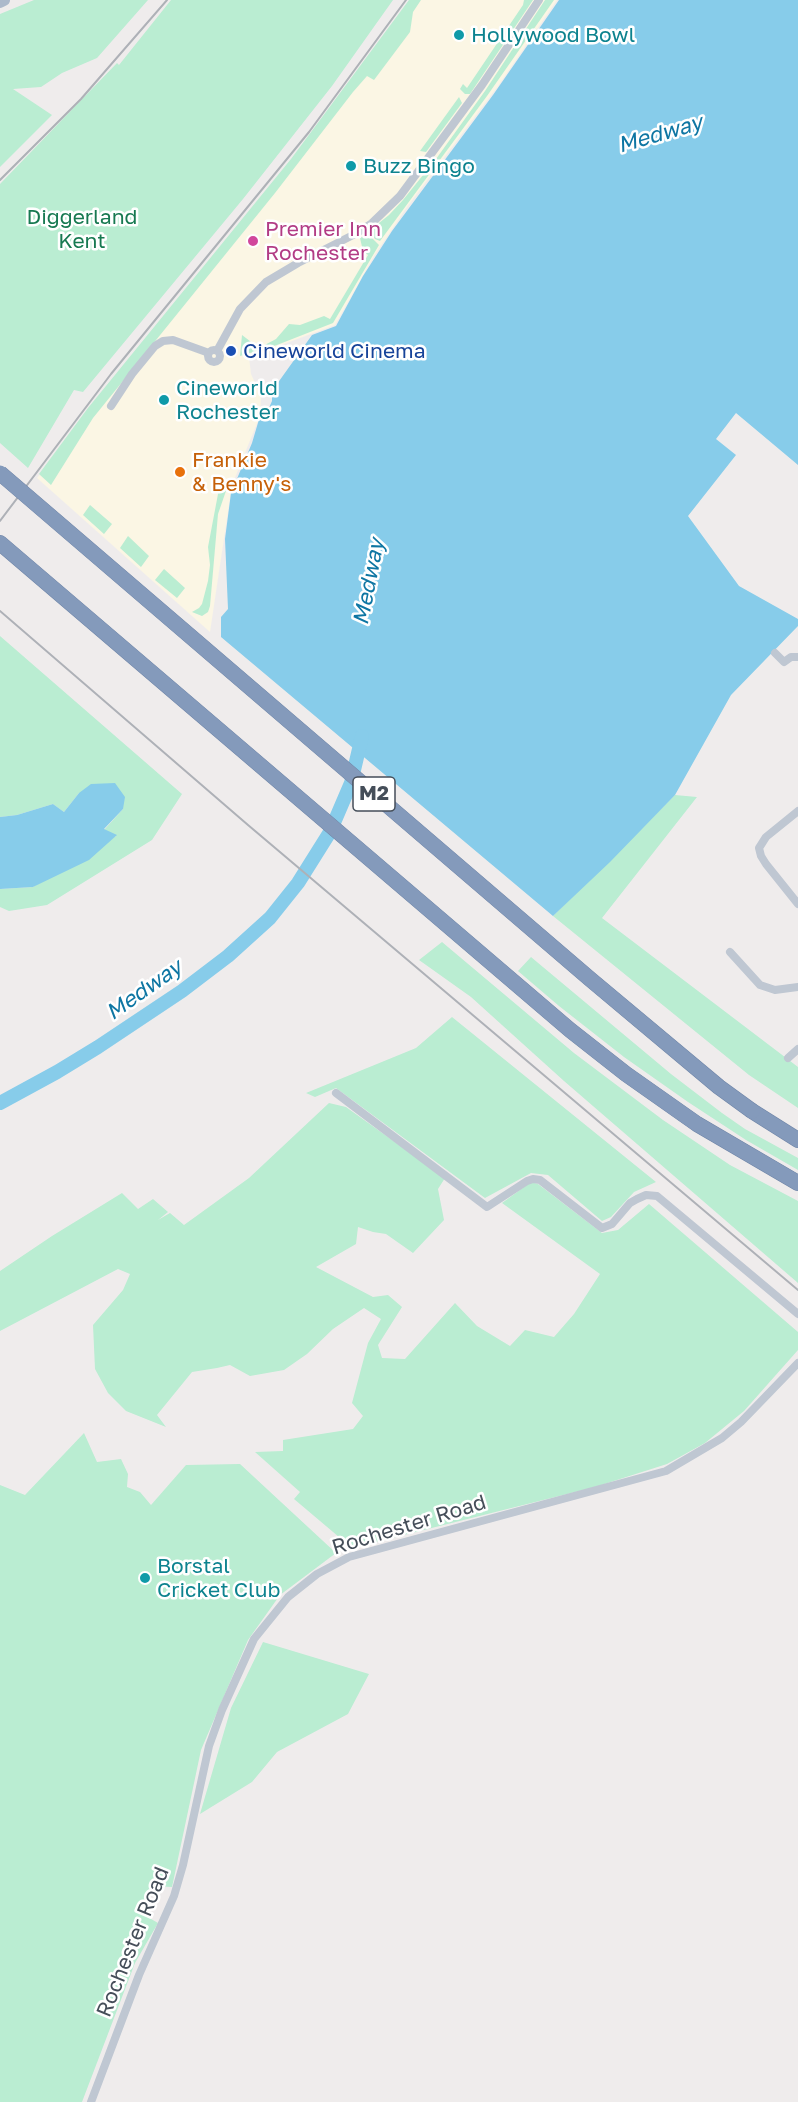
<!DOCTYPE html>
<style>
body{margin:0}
canvas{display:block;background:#efecec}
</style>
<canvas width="798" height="2102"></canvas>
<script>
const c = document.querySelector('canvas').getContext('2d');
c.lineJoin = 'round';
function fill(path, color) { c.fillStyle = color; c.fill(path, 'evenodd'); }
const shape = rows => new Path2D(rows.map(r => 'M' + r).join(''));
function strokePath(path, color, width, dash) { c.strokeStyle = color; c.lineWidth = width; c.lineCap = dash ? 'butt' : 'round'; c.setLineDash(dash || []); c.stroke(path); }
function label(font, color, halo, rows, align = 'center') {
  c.font = font + ' "Golos Text",sans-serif'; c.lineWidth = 5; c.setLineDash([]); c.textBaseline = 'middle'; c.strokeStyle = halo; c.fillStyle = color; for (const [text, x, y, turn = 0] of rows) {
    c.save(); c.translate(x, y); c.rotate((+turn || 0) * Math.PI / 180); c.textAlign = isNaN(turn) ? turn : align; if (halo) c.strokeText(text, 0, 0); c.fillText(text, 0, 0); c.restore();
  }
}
const commercial = shape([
 [411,0,557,0,498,86,407,207,374,256,335,325,249,357,251,374,261,396,260,416,232,485,210,632,37,478,307,144]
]);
const green = shape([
 [34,0,148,0,97,58,62,73,41,87,13,89,52,115,0,167,0,14],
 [171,0,393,0,332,86,243,199,83,392,74,390,28,468,0,443,0,184,117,63,119,65],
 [409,0,421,0,413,12,410,32,374,80,367,76,353,92,275,193,93,418,51,485,39,474,88,408,291,159],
 [524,0,533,0,470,94,465,94,460,89,463,84,467,88,523,5],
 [545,0,554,0,487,96,380,241,375,239,369,231,389,215,403,200,436,159,485,91],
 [459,97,462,103,426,152,420,151],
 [368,234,379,245,333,323,277,345,240,356,242,335,259,348,276,339,289,324,300,325,324,316,330,319,368,255,363,251,360,238],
 [217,477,222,480,227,488,218,514,210,606,208,612,202,616,192,612,199,608,202,604,208,581,210,565,208,547,218,494,213,483],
 [90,505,112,524,104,534,83,515],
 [128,536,149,556,141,567,120,548],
 [164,569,185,588,177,598,155,580],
 [0,636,182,794,152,840,47,905,9,911,0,907,0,889,33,887,116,836,104,830,123,809,79,793,64,812,53,804,17,815,0,817],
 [675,795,697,797,602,918,798,1067,798,1108,749,1075,553,916],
 [442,942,574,1053,663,1120,730,1165,798,1201,798,1283,564,1081,471,997,419,960],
 [531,957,671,1074,722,1113,745,1129,798,1158,798,1170,746,1140,688,1102,624,1057,559,1006,518,971],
 [452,1017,656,1182,634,1192,611,1217,602,1221,548,1175,531,1173,485,1198,336,1088,315,1097,306,1093,416,1048],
 [329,1103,346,1107,445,1178,438,1189,444,1220,413,1253,386,1234,373,1232,358,1227,356,1244,316,1267,373,1297,388,1295,402,1307,378,1345,382,1358,405,1359,455,1303,477,1326,510,1346,525,1330,554,1337,574,1314,600,1274,502,1203,531,1182,538,1184,602,1233,618,1230,649,1204,798,1332,798,1350,744,1411,705,1443,667,1464,595,1487,352,1548,294,1499,300,1492,255,1452,283,1451,283,1440,353,1429,363,1416,352,1403,368,1343,381,1319,364,1308,333,1329,307,1354,284,1370,250,1376,230,1365,217,1368,192,1372,157,1415,166,1427,126,1411,108,1393,95,1369,93,1325,123,1290,130,1274,118,1269,0,1331,0,1271,52,1236,122,1193,138,1209,153,1199,168,1212,158,1220,170,1213,184,1225,249,1178],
 [84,1433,97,1462,121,1459,128,1474,127,1487,140,1492,151,1505,186,1465,240,1464,336,1553,280,1595,248,1640,201,1750,172,1887,152,1886,139,1912,158,1923,135,1963,82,2102,0,2102,0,1485,25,1495],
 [263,1642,369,1674,348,1714,277,1752,252,1782,200,1814,231,1708]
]);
const water = shape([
 [559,0,798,0,798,465,736,413,716,439,736,455,688,516,739,586,798,619,798,626,731,695,675,795,610,862,553,916,221,637,221,617,228,609,225,539,231,493,252,443,260,416,268,410,272,401,272,391,312,335,336,326,363,276,392,231,493,95],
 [115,783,125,797,123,809,104,829,117,835,89,860,33,887,0,889,0,817,17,815,53,804,64,812,79,793,91,784]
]);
const river = shape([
 [0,1103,57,1072,98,1047,182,991,228,956,270,918,298,883,330,832,351,783,362,736]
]);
const minor = shape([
 '208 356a6 6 0 1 1 12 0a6 6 0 1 1-12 0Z',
 [217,351,240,309,266,282,298,263,357,233,372,223,400,196,482,85,539,0],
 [111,406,132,374,155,346,163,341,173,340,209,353],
 [775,653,784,662,791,657,798,657],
 [798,811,766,837,759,848,761,856,766,864,798,904],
 [730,952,760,985,775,990,798,987],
 [788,1058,798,1049],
 [336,1093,487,1207,527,1181,533,1179,540,1180,602,1228,612,1224,630,1203,637,1199,646,1195,657,1196,798,1314],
 [91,2102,139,1975,174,1896,183,1865,209,1746,222,1710,254,1639,288,1597,317,1574,349,1557,666,1471,722,1438,741,1422,798,1363]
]);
const primary = shape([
 [0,2,4,0]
]);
const motorway = shape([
 [0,543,570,1030,626,1074,697,1124,798,1183],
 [752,1111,798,1140]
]);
const rail = shape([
 [0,180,81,99,167,0],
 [0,521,111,374,309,132,406,0],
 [0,611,248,825,798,1290]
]);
const motorwayBridge = shape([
 [0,473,590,979,719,1087,752,1111]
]);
const markers = [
 [459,35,6,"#0f9aa8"],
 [351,166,6,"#0f9aa8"],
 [253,241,6,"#d1479c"],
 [231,351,6,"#1a4fb4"],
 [164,400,6,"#0f9aa8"],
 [180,472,6,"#e8710a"],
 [145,1578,6,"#0f9aa8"]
];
const shields = [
 [374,794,42]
];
const shieldNames = [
 ["M2",374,794]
];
const cultureNames = [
 ["Hollywood Bowl",471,35],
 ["Buzz Bingo",363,166],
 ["Cineworld",176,388],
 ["Rochester",176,412],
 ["Borstal",157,1566],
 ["Cricket Club",157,1590]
];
const parkNames = [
 ["Diggerland",82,217],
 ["Kent",82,241]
];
const hotelNames = [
 ["Premier Inn",265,229],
 ["Rochester",265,253]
];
const transitNames = [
 ["Cineworld Cinema",243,351]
];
const foodNames = [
 ["Frankie",192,460],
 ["& Benny's",192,484]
];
const streetNames = [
 ["Rochester Road",409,1525,-17],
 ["Rochester Road",133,1942,-68]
];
const waterNames = [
 ["Medway",660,134,-16],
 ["Medway",369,582,-79],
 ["Medway",144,990,-35]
];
fill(commercial, '#fbf6e4');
fill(green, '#baedd2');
fill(water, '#87ccea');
strokePath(river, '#87ccea', 14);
strokePath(motorway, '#6f85a7', 16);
strokePath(minor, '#bfc7d2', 8);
strokePath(primary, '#acb9cb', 12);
strokePath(motorway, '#849abb', 15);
strokePath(rail, '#aeb1b7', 2);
strokePath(motorwayBridge, '#6f85a7', 16, []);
strokePath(motorwayBridge, '#849abb', 15);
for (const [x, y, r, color] of markers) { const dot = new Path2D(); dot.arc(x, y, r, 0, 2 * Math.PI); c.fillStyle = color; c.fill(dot); strokePath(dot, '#fff', 2); }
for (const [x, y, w] of shields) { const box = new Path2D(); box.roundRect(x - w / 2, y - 17, w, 34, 4.5); c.fillStyle = '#fff'; c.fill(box); strokePath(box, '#454e59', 1.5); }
label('bold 20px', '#454e59', null, shieldNames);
label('21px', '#0d838f', '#fff', cultureNames, 'left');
label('21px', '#177951', '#fff', parkNames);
label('21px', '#b23c85', '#fff', hotelNames, 'left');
label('21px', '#164399', '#fff', transitNames, 'left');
label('21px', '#c56008', '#fff', foodNames, 'left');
label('21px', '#454e59', '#fff', streetNames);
label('italic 22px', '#0e76a3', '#fff', waterNames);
</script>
